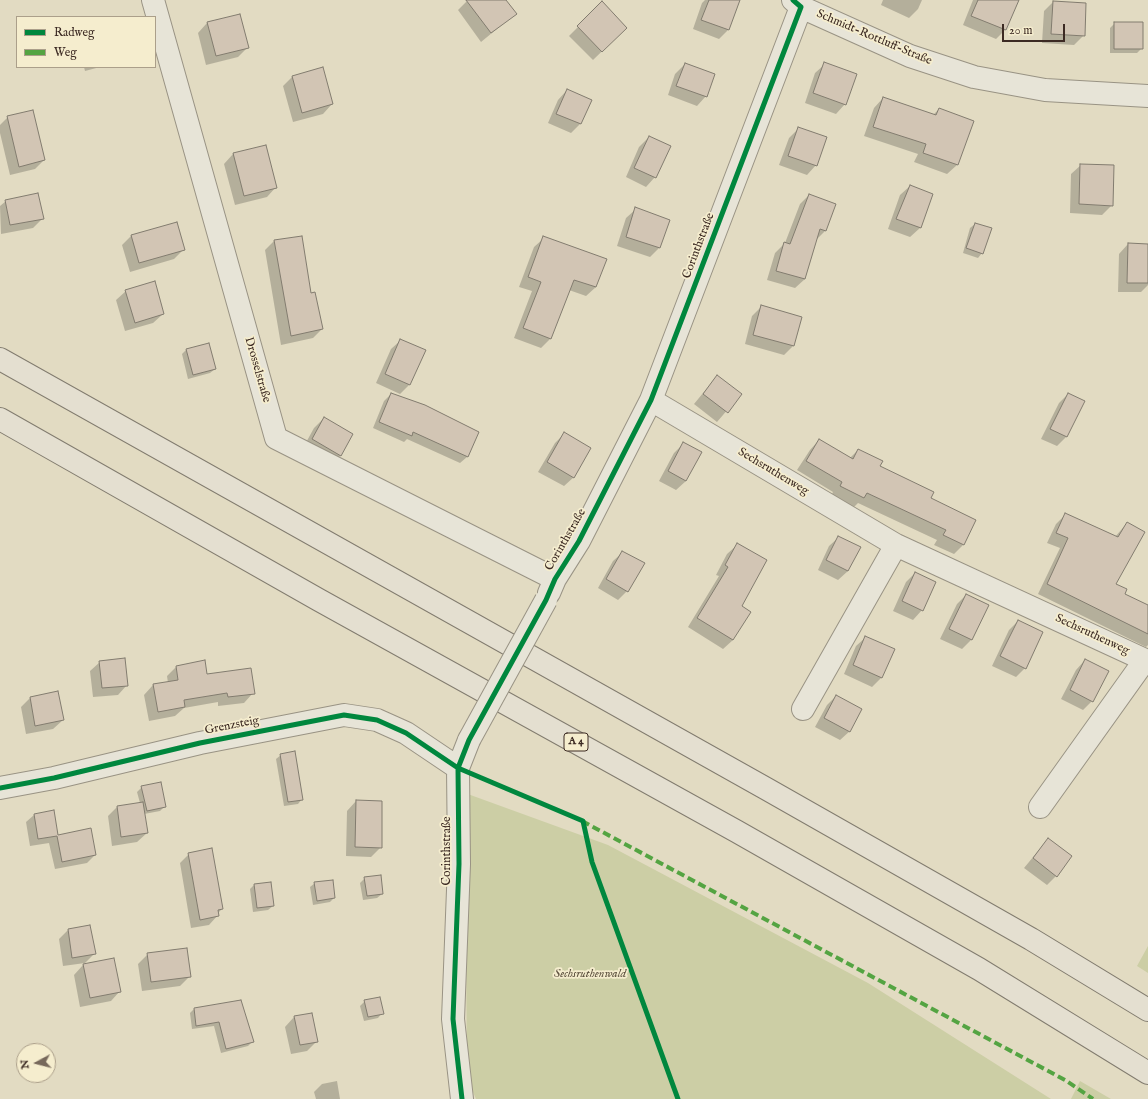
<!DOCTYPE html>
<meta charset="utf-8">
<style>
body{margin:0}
#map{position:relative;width:1148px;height:1099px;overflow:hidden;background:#e2dbc2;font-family:"IM FELL English",serif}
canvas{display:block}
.legend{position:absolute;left:16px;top:16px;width:140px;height:52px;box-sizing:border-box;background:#f5edce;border:1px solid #ab9f8a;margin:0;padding:5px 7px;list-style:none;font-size:12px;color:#3c2a23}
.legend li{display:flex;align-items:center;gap:8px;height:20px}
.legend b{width:20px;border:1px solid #ab9f8a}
.north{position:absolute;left:16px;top:1043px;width:40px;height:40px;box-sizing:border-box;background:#f5edce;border:1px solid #ab9f8a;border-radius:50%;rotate:263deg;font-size:11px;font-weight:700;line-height:16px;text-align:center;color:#3c2a23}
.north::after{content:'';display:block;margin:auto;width:14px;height:18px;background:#76685b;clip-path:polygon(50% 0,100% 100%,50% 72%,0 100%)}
.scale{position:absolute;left:1002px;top:24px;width:63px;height:18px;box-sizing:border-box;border:2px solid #3c2a23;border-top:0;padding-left:5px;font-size:12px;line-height:14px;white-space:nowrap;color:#3c2a23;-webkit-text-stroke:3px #f5edce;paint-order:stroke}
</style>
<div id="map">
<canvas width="1148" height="1099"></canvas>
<ul class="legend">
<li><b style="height:5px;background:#00873e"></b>Radweg</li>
<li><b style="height:5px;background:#54a442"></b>Weg</li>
</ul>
<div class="north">N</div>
<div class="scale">20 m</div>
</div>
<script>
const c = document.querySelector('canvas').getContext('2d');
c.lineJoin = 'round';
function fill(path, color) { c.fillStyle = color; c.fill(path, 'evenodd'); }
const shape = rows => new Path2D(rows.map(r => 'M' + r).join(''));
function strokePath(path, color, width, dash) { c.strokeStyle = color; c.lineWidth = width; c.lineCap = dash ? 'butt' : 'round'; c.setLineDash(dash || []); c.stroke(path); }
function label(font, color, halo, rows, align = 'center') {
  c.font = font + ' "IM FELL English",serif'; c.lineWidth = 3.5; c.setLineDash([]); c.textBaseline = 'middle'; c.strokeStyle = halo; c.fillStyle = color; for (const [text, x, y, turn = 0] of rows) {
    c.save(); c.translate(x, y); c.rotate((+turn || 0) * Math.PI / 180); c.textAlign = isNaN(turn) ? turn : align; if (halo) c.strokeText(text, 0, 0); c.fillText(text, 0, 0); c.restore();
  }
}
const green = shape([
 [465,793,608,845,868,983,1051,1099,476,1099,467,1078],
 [1148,946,1148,973,1137,966],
 [1080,1081,1111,1099,1071,1099]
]);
const shadow = shape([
 [468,0,505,0,515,14,481,42,458,10],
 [705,0,730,0,738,3,728,30,719,39,693,29,702,3],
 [883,0,922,0,918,9,909,18,881,5],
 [973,0,1018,0,1005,30,996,39,963,25],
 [1053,2,1085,4,1084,35,1074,45,1042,43,1044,11],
 [602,3,626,28,593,60,569,36],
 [239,15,247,48,238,57,206,65,198,33,207,23],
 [1115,23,1142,48,1137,53,1110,53,1110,28],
 [685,64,706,96,697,106,668,95,675,74],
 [825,64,845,104,836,114,805,103,815,73],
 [84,67,100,67,85,71],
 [292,77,332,104,323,114,293,122,283,86],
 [567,90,590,100,580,124,571,133,548,123,558,100],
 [883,98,933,115,939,109,973,121,957,165,947,174,914,162,918,154,864,136,874,108],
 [8,117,44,160,35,169,10,175,0,133,0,125],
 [799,128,816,165,807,175,779,165,789,138],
 [649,137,655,177,646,187,626,177,639,147],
 [265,146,276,187,267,197,235,205,224,164,233,154],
 [1081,165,1112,205,1102,215,1070,213,1071,174],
 [910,186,932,194,920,228,910,237,888,229,900,195],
 [809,195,835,204,825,231,816,240,805,279,795,288,767,280,775,253,785,243,800,204],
 [6,201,43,218,33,228,1,234,0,206],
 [636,209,669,220,659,248,650,257,617,246,626,218],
 [975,224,982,253,978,258,963,253,970,228],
 [131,236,183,250,174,259,130,272,122,245],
 [301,237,310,295,322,329,313,338,281,345,265,250,274,241],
 [544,238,596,287,586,296,569,290,550,339,541,348,514,338,532,291,519,287,534,247],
 [1128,244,1148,245,1148,285,1141,292,1118,292,1119,254],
 [126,291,163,314,153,323,125,331,116,300],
 [762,306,793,346,784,355,745,344,752,316],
 [401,340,425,351,409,385,400,394,376,383,391,349],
 [208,344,215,369,210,373,188,379,182,354,186,350],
 [717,376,741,394,717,422,694,404],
 [391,394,478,432,467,457,460,463,407,439,404,442,373,428,384,401],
 [1068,394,1084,401,1066,437,1057,446,1041,439,1059,403],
 [324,418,341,455,331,465,303,448,314,428],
 [564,434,574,477,564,486,538,472,555,443],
 [819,440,850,458,858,450,879,467,929,499,975,521,963,545,954,554,934,545,937,540,858,503,854,507,831,496,833,492,797,470,810,450],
 [684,443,686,481,676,490,659,481,674,453],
 [1065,515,1115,537,1127,523,1115,584,1124,594,1148,606,1148,645,1146,647,1038,594,1060,548,1047,543,1056,524],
 [839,537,859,547,848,571,838,580,818,570,829,546],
 [737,545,741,606,733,640,723,649,688,627,719,576,716,575,727,554],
 [623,552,627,591,618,600,598,588,613,561],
 [915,573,922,610,913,620,893,611,906,582],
 [966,595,988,605,971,640,962,649,940,639,957,604],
 [1018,621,1025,668,1016,677,992,666,1009,630],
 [866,637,882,677,872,687,844,674,856,646],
 [1085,660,1092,701,1083,710,1061,699,1076,670],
 [100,662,127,685,118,695,93,697,90,671],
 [177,666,206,675,253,693,244,703,218,706,218,702,184,708,175,716,149,721,144,695,153,685,168,683,167,676],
 [836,696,850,731,840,740,815,727,827,705],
 [30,698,63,720,53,729,26,734,21,707],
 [281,755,302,799,298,804,284,806,276,759],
 [142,787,165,806,160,811,144,814,147,833,137,842,112,846,108,816,117,807,140,803,137,792],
 [356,801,381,847,371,857,346,856,347,811],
 [53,811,57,836,95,855,87,863,55,869,49,843,30,846,26,822,34,815],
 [1048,839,1056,876,1047,885,1024,868],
 [189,854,222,909,218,913,218,915,209,925,191,928,180,863],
 [365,878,382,894,377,898,363,900,360,883],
 [315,883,334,898,330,902,313,905,310,887],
 [254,885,273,906,268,910,253,912,250,889],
 [68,930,95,953,85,963,63,966,59,939],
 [148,954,190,976,180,986,142,991,138,964],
 [83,965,120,991,111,1001,80,1007,74,975],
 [240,1001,253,1041,248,1046,221,1053,214,1026,192,1029,190,1013,194,1009],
 [365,1001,382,1013,378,1018,364,1021,360,1006],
 [294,1017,317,1041,307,1051,291,1054,285,1027],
 [337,1081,340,1099,316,1099,314,1092,322,1084]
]);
const building = shape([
 [466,0,506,0,517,14,491,33,466,0],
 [709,0,740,0,729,30,701,20,709,0],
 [978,0,1019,0,1006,30,971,16,978,0],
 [602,1,627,28,602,52,577,26,602,1],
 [1053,1,1086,3,1085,36,1051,34,1053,1],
 [240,14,249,48,216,56,207,22,240,14],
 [1114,22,1143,22,1143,49,1114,49,1114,22],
 [824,62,857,74,846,105,813,93,824,62],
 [685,63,715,74,707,97,676,86,685,63],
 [323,67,333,104,302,113,292,76,323,67],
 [567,89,592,100,581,124,556,114,567,89],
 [883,97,936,115,939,108,974,121,958,165,923,153,926,144,873,127,883,97],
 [33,110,45,160,19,167,7,116,33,110],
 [798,127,827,137,817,166,788,156,798,127],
 [649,136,671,146,656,178,634,168,649,136],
 [266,145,277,188,244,196,233,153,266,145],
 [1080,164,1114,165,1113,206,1079,204,1080,164],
 [910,185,933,194,921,228,896,219,910,185],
 [38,193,44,219,10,225,5,200,38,193],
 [809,194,836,204,826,231,820,229,805,279,776,271,784,242,790,244,809,194],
 [635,207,670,220,660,248,626,237,635,207],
 [177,222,185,250,139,263,131,235,177,222],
 [975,223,992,228,983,254,966,248,975,223],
 [302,236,311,293,315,292,323,329,291,336,274,240,302,236],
 [543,236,607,259,596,287,574,280,551,339,523,328,541,282,528,277,543,236],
 [1128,243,1148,244,1148,283,1127,283,1128,243],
 [155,281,164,314,135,323,125,290,155,281],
 [761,305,802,317,794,346,753,335,761,305],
 [400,339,426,350,410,385,385,374,400,339],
 [209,343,216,369,193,375,186,349,209,343],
 [717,375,742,394,728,413,703,394,717,375],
 [391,393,425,405,479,432,468,457,413,432,412,436,379,422,391,393],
 [1068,393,1085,401,1067,437,1050,429,1068,393],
 [324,417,353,434,341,456,312,439,324,417],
 [564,432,591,448,574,478,547,462,564,432],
 [819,439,853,459,858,449,883,461,880,466,934,492,931,498,976,520,964,545,943,535,946,530,867,493,864,498,840,486,842,482,806,461,819,439],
 [683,442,702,452,686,481,668,471,683,442],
 [1065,513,1118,537,1127,522,1145,532,1116,584,1127,589,1125,594,1148,605,1148,634,1047,584,1068,538,1056,533,1065,513],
 [838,536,861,547,848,571,826,560,838,536],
 [737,543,767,560,742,606,751,612,733,640,697,618,728,567,725,565,737,543],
 [622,551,645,563,628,592,606,579,622,551],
 [915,572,936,582,923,611,902,601,915,572],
 [966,594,989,605,972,640,949,629,966,594],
 [1018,620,1043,632,1026,669,1000,656,1018,620],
 [865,636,895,649,882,678,853,665,865,636],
 [125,658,128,686,102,688,99,661,125,658],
 [1085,659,1109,671,1093,702,1070,690,1085,659],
 [205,660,207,674,251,668,255,694,228,697,227,693,184,700,185,707,158,712,153,684,178,680,176,666,205,660],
 [58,691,64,720,35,726,30,697,58,691],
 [836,695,862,709,850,732,824,718,836,695],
 [295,751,303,800,288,802,280,754,295,751],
 [161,782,166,807,147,811,141,786,161,782],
 [356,800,382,801,382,848,355,847,356,800],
 [143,802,148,833,121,837,117,806,143,802],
 [54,810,58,835,91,828,96,855,62,862,57,836,38,839,34,814,54,810],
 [1048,838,1072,856,1057,877,1033,858,1048,838],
 [212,848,223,909,218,910,219,916,200,920,188,853,212,848],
 [381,875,383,894,367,896,364,877,381,875],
 [333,880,335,898,317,901,314,882,333,880],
 [271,882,274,906,257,908,254,884,271,882],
 [90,925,96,954,72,958,68,929,90,925],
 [187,948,191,977,151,982,147,953,187,948],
 [114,958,121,992,90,998,83,964,114,958],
 [380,997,384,1014,368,1017,364,1000,380,997],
 [241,1000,254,1042,226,1049,219,1022,196,1026,194,1008,241,1000],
 [312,1013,318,1042,300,1045,294,1016,312,1013]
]);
const minor = shape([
 [153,0,276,438,555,579],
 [793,0,801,7,910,56,974,77,1045,90,1148,96],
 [651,400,896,545,1145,660,1040,807],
 [549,593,555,579,579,541,651,400,801,7],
 [803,709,896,545],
 [0,788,54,778,200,743,344,715,377,720,406,733,458,768],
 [462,1099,453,1019,459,864,458,768,469,740]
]);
const highway = shape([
 [0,359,765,788,1031,939,1148,1010],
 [0,419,319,600,736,831,979,969,1148,1073]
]);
const minorBridge = shape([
 [469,740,546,600]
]);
const quiet = shape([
 [582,821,1065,1080,1093,1099]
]);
const cycleway = shape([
 [0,788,54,778,200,743,344,715,377,720,406,733,458,768,583,821,592,862,678,1099],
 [462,1099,453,1019,459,864,458,768,469,740,546,600,555,579,579,541,651,400,801,7,793,0]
]);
const shields = [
 [576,742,24]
];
const shieldNames = [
 ["A 4",576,742]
];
const streetNames = [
 ["Schmidt-Rottluff-Straße",874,38,23],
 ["Corinthstraße",699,246,-69],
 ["Drosselstraße",257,370,74],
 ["Sechsruthenweg",773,472,31],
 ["Corinthstraße",566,540,-60],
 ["Sechsruthenweg",1092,635,25],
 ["Grenzsteig",232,726,-11],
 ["Corinthstraße",448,851,-90]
];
const parkNames = [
 ["Sechsruthenwald",590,975]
];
fill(green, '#cccea5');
fill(shadow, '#0003');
fill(building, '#d2c5b4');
strokePath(building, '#827c6f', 1);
strokePath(minor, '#999384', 24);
strokePath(highway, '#827c6f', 24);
strokePath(minor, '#e7e4d7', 22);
strokePath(highway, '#e4dfd0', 22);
strokePath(minorBridge, '#999384', 24, []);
strokePath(minorBridge, '#e7e4d7', 22);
strokePath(quiet, '#54a442', 4, [8, 4]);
strokePath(cycleway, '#00873e', 5);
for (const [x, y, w] of shields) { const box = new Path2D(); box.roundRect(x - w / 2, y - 9, w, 18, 3); c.fillStyle = '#f5edce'; c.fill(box); strokePath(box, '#3c2a23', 1); }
label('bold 11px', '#3c2a23', null, shieldNames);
label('12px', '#3c2a23', '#f5edce', streetNames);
label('italic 12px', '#5c503e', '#f5edce', parkNames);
</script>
